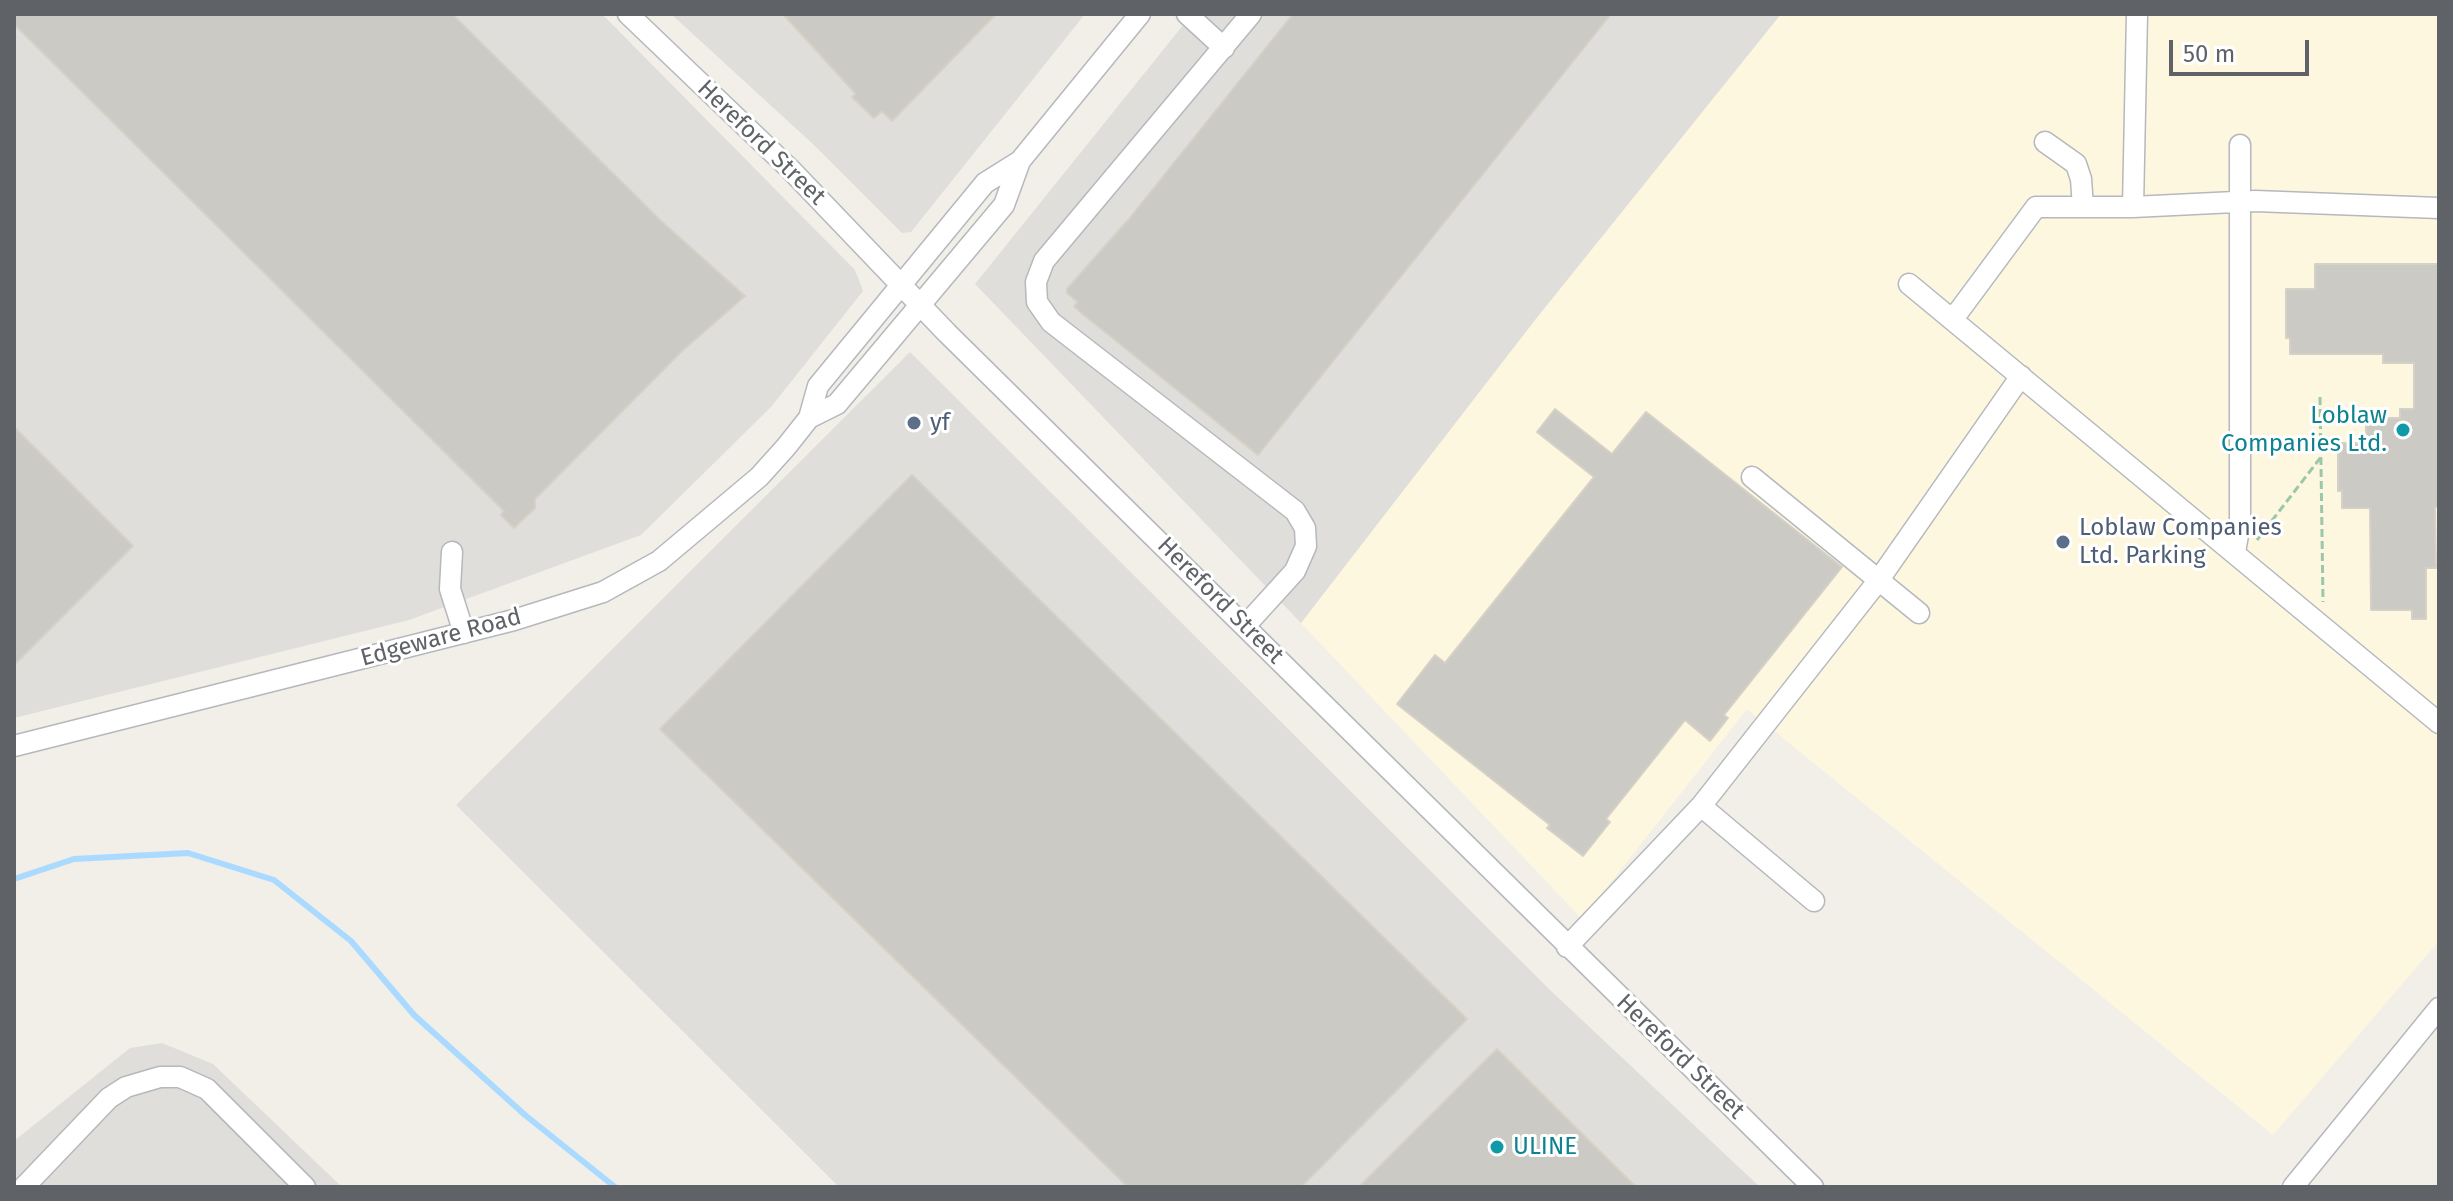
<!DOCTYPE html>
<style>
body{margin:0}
#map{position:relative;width:2453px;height:1201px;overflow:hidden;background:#f1efe8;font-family:"Fira Sans",sans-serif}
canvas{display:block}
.frame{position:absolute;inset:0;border:16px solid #5f6368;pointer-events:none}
.scale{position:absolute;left:2169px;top:40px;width:140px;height:36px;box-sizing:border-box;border:4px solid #5f6368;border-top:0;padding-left:10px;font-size:24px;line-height:28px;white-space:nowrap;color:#5f6368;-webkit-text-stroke:6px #fff;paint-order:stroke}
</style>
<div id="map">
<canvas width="2453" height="1201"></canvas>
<div class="frame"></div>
<div class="scale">50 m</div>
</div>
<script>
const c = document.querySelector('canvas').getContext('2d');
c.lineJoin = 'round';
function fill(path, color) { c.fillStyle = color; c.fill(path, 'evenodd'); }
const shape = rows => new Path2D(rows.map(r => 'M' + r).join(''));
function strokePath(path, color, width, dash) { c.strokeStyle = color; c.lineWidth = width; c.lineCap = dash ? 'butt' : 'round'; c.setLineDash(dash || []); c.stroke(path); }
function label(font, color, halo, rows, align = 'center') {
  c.font = font + ' "Fira Sans",sans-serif'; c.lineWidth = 6; c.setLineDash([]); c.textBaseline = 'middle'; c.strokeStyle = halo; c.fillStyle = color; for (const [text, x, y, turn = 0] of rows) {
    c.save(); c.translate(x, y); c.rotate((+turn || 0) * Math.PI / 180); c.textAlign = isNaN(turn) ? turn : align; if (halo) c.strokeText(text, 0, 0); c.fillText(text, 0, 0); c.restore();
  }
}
const commercial = shape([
 [1781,14,2439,14,2439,941,2273,1135,1747,709,1582,919,1301,623,1535,320]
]);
const industrial = shape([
 [14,14,602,14,855,270,863,291,771,407,641,535,409,620,14,718],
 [671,14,1085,14,911,232,902,233,815,146],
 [1192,14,1781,14,1535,320,1301,623,975,284],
 [910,352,1550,990,1760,1187,839,1187,456,805],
 [162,1043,213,1064,342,1187,14,1187,14,1141,130,1048]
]);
const stream = shape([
 [14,879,74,859,188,853,274,880,351,941,414,1015,525,1115,615,1187]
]);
const building = shape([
 [14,14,452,14,661,221,745,296,682,351,535,499,535,508,514,528,501,515,504,511,14,24,14,14],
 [783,14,996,14,892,121,882,111,874,118,852,97,856,94,783,14],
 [1293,14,1611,14,1258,455,1079,311,1074,306,1078,302,1067,293,1067,289,1129,219,1293,14],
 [2315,264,2439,264,2439,507,2435,507,2436,568,2426,568,2426,619,2412,619,2412,610,2371,610,2370,508,2342,508,2342,491,2338,491,2338,443,2366,443,2366,418,2400,418,2400,409,2414,409,2414,363,2383,363,2383,354,2290,354,2290,338,2286,338,2286,289,2315,289,2315,264],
 [1555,409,1612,454,1646,412,1842,567,1724,715,1728,718,1710,741,1685,720,1606,819,1610,822,1583,856,1547,828,1550,825,1397,704,1435,655,1445,663,1594,477,1537,432,1555,409],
 [14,427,133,546,14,665,14,427],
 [912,475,1467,1019,1301,1187,1128,1187,660,729,912,475],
 [1497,1049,1556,1108,1636,1187,1359,1187,1497,1049]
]);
const path = shape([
 [2320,397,2323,602],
 [2257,540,2321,457]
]);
const minor = shape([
 [628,14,791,170,947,333,1813,1187],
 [1187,14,1224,48],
 [2137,14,2133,207,2255,201,2439,208],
 [2045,142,2076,164,2081,179,2083,207],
 [1909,284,2439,723],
 [1950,318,1959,311,2036,207,2133,207],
 [809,418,837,404,1004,205,1020,161,1140,14],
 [1752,477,1919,613],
 [452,552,450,589,464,633],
 [2235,552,2240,524,2240,145],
 [1245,626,1295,571,1306,546,1305,528,1295,511,1051,322,1037,302,1036,282,1044,261,1251,14],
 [14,746,514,620,603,592,659,561,759,477,786,447,809,418,818,386,985,183,1020,161],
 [1701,806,1814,901],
 [1567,947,1701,806,1878,581,2021,376],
 [24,1187,109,1098,126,1087,160,1077,180,1077,207,1089,305,1187],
 [2293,1187,2439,1008]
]);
const markers = [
 [914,423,8,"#5c6f8a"],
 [2403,430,8,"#0f9aa8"],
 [2063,542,8,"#5c6f8a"],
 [1497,1147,8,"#0f9aa8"]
];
const streetNames = [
 ["Hereford Street",761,143,44],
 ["Hereford Street",1220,601,45],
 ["Edgeware Road",441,638,-15],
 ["Hereford Street",1680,1057,44]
];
const cultureNames = [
 ["Loblaw",2387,416],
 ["Companies Ltd.",2387,444],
 ["ULINE",1513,1147,"left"]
];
const serviceNames = [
 ["yf",930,423],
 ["Loblaw Companies",2079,528],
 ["Ltd. Parking",2079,556]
];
fill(commercial, '#fef7e0');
fill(industrial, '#e0deda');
strokePath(stream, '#aadaff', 6);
fill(building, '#cccac5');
strokePath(building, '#d6d1c6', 2);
strokePath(minor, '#b5b8bc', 23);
strokePath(path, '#9cc7a9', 3, [8, 4]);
strokePath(minor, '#fff', 20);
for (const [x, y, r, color] of markers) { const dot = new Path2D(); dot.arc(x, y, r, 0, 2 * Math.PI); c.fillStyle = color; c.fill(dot); strokePath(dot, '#fff', 3); }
label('24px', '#5f6368', '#fff', streetNames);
label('24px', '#0d838f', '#fff', cultureNames, 'right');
label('24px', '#4e5e75', '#fff', serviceNames, 'left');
</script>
